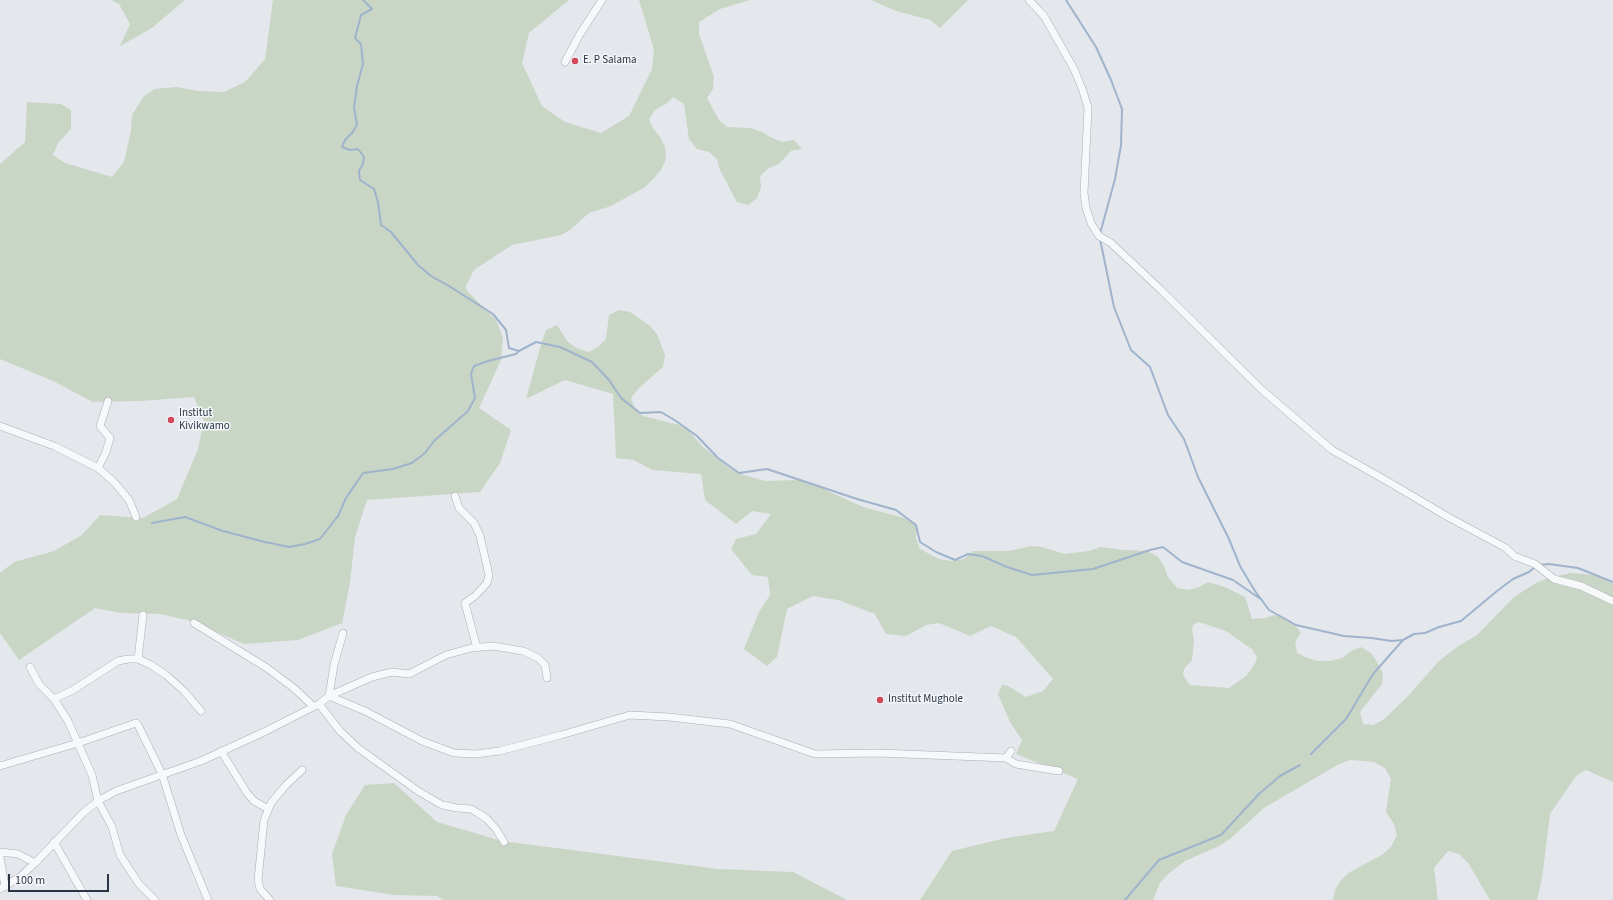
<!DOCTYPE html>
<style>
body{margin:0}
#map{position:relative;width:1613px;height:900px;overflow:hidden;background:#e4e7ec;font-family:"Source Sans 3",sans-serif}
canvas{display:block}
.scale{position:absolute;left:8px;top:874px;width:101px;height:18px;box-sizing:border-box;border:2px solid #2b3445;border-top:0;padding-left:5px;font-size:12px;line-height:14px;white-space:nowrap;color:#2b3445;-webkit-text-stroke:3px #f4f6f9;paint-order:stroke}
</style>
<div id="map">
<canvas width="1613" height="900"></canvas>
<div class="scale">100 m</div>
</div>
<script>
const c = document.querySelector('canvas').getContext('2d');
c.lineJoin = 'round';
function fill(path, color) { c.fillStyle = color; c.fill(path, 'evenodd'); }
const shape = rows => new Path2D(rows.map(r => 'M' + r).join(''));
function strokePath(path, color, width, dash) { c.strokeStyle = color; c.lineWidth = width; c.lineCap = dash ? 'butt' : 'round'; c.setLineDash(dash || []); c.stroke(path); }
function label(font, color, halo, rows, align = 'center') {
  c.font = font + ' "Source Sans 3",sans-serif'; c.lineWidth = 3; c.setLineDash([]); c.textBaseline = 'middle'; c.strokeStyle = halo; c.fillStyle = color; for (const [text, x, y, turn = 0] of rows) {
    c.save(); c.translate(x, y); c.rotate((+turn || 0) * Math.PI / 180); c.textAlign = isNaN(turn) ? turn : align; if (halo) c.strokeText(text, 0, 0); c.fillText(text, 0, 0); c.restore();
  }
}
const green = shape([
 [111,0,185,0,152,28,120,46,130,24,119,4],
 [273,0,569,0,529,33,522,63,542,106,565,122,601,133,629,116,652,69,654,50,639,0,750,0,720,9,699,22,699,34,714,77,713,89,707,98,719,120,727,127,751,128,762,132,772,138,783,142,794,140,802,149,791,151,779,164,769,168,760,176,761,187,757,198,748,205,737,202,720,170,717,159,709,152,697,149,689,139,684,104,673,97,666,104,655,110,649,119,653,128,660,137,665,147,666,159,661,170,653,179,645,187,611,206,589,213,570,230,561,235,512,245,474,270,466,286,467,291,496,320,503,337,501,360,479,408,511,430,500,463,480,492,367,500,355,537,350,583,342,623,298,640,244,644,191,621,160,614,121,613,95,608,19,660,0,633,0,573,14,562,54,551,82,535,100,515,143,518,177,499,198,449,204,421,194,397,141,401,93,402,53,381,0,359,0,164,25,142,27,102,61,104,71,110,71,129,58,143,53,155,65,163,112,177,124,162,131,131,132,115,144,96,155,89,176,87,199,91,224,92,245,82,265,59],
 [871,0,968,0,940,28,930,20,896,11],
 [619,310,630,312,649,325,657,334,665,355,663,367,638,389,631,398,635,409,643,416,679,425,688,430,703,447,731,469,744,475,765,481,799,480,819,487,863,507,908,519,917,527,916,538,920,549,939,559,951,561,964,559,973,551,1009,551,1031,546,1042,547,1065,554,1089,551,1100,547,1124,550,1148,551,1158,557,1164,566,1168,577,1177,588,1188,590,1199,587,1208,582,1225,587,1245,597,1252,619,1265,618,1275,615,1285,618,1294,624,1301,633,1295,642,1297,653,1307,658,1318,661,1330,661,1342,658,1351,651,1361,647,1371,653,1377,662,1383,674,1382,684,1360,712,1363,724,1373,725,1383,720,1408,696,1439,661,1457,647,1477,635,1514,597,1536,583,1546,579,1570,573,1596,575,1613,584,1613,782,1586,770,1576,776,1550,814,1542,878,1537,900,1490,900,1468,863,1459,854,1448,851,1434,868,1438,900,1333,900,1335,890,1341,880,1350,872,1382,855,1391,847,1397,835,1394,824,1386,812,1391,779,1385,768,1374,762,1350,760,1339,764,1264,808,1230,839,1219,846,1185,861,1167,875,1160,883,1153,900,920,900,952,851,1006,838,1054,831,1078,779,1016,754,1022,740,1010,722,998,694,1002,685,1008,686,1026,697,1043,691,1053,679,1016,637,991,626,970,636,939,623,926,625,906,636,886,634,875,614,838,600,813,596,787,609,777,657,767,666,744,649,759,612,770,595,768,577,752,575,731,549,736,539,756,534,771,514,752,511,736,524,705,500,701,474,652,470,634,460,616,458,613,394,565,380,526,399,542,341,546,330,557,325,568,342,577,348,588,352,598,347,606,339,609,315],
 [1199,622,1226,631,1253,650,1257,657,1256,662,1246,676,1229,688,1190,685,1183,675,1184,669,1192,660,1194,641,1192,629,1194,624],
 [394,783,437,822,502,841,718,869,793,872,847,900,444,900,437,896,395,895,336,886,332,854,346,815,365,785]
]);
const stream = shape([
 [363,0,372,9,361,15,355,38,361,44,363,64,357,86,354,107,357,125,352,133,345,140,342,147,350,150,358,149,364,157,363,164,359,171,360,180,374,189,378,202,381,225,391,232,418,265,431,276,449,286,493,314,506,330,509,348,519,351,536,342,560,347,592,362,609,380,621,398,640,413,661,412,676,421,697,436,718,458,739,473,767,469,857,499,896,510,916,525,920,542,936,552,955,560,968,554,982,556,1007,567,1032,575,1093,569,1150,550,1163,547,1182,562,1233,580,1262,600],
 [1066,0,1096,47,1111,80,1122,109,1121,145,1115,179,1100,234],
 [1100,239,1114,307,1131,350,1150,367,1168,415,1184,439,1198,477,1229,539,1240,566,1255,591,1269,610,1296,625,1344,636,1372,638,1391,641,1403,640],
 [152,523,185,517,223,531,265,542,289,547,305,544,320,539,338,516,346,498,363,473,393,469,412,463,425,453,434,441,468,411,475,398,471,374,474,366,488,361,516,354,519,351],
 [1540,565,1549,564,1578,568,1613,582],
 [1311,754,1346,719,1373,674,1403,640,1414,634,1425,633,1439,627,1461,621,1497,591,1513,579,1529,572,1536,566],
 [1125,900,1159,860,1221,835,1259,794,1280,776,1300,765]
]);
const street = shape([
 [1029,0,1044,16,1074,69,1083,91,1088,108,1084,193,1086,208,1091,223,1099,236,1111,243,1160,289,1261,389,1332,450,1387,481,1448,517,1506,548,1514,556,1535,564,1554,579,1581,586,1613,601],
 [565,62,580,34,602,0],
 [0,426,54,446,98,468,114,482,129,500,136,517],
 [98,468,106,452,110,438,100,426,108,401],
 [455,496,459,508,474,523,480,536,489,575,487,583,475,596,465,603,477,648],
 [194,623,267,668,295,689,313,706],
 [343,633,334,665,329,696,365,711,422,741,454,753,476,754,499,751,561,735,630,715,669,717,730,724,815,754,878,753,1006,758,1011,751],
 [138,659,143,615],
 [30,667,39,684,54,699,68,721,92,775,98,801,112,827,120,855,139,884,155,900],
 [54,699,73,690,118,661,128,659,138,659,151,665,166,675,184,691,201,711],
 [319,704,340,731,358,748,418,791,442,805,457,808,471,809,478,813,487,819,496,829,504,842],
 [221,751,247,793,254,801,268,809],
 [1006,758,1016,764,1059,771],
 [0,766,78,743,136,723,138,725,162,774,181,835,208,900],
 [54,842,87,900],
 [0,852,18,854,35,863],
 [0,857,5,887],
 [0,889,20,877,35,863,83,813,98,801,116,791,201,761,266,731,319,704,329,696,372,677,392,672,409,674,446,655,471,648,493,646,523,651,538,658,545,665,547,678],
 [270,900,260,889,258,880,264,820,271,803,286,785,302,770]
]);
const markers = [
 [575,61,4,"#d1495b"],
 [171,420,4,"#d1495b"],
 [880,700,4,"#d1495b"]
];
const poiNames = [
 ["E. P Salama",583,61],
 ["Institut",179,414],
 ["Kivikwamo",179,427],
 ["Institut Mughole",888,700]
];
fill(green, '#c9d6c5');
strokePath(stream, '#9fb4cc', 2);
strokePath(street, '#a9aeb7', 8);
strokePath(street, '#f7f8fa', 7);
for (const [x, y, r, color] of markers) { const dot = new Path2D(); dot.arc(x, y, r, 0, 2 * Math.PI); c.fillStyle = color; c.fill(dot); strokePath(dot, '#f4f6f9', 1.5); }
label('11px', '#2b3445', '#f4f6f9', poiNames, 'left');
</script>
